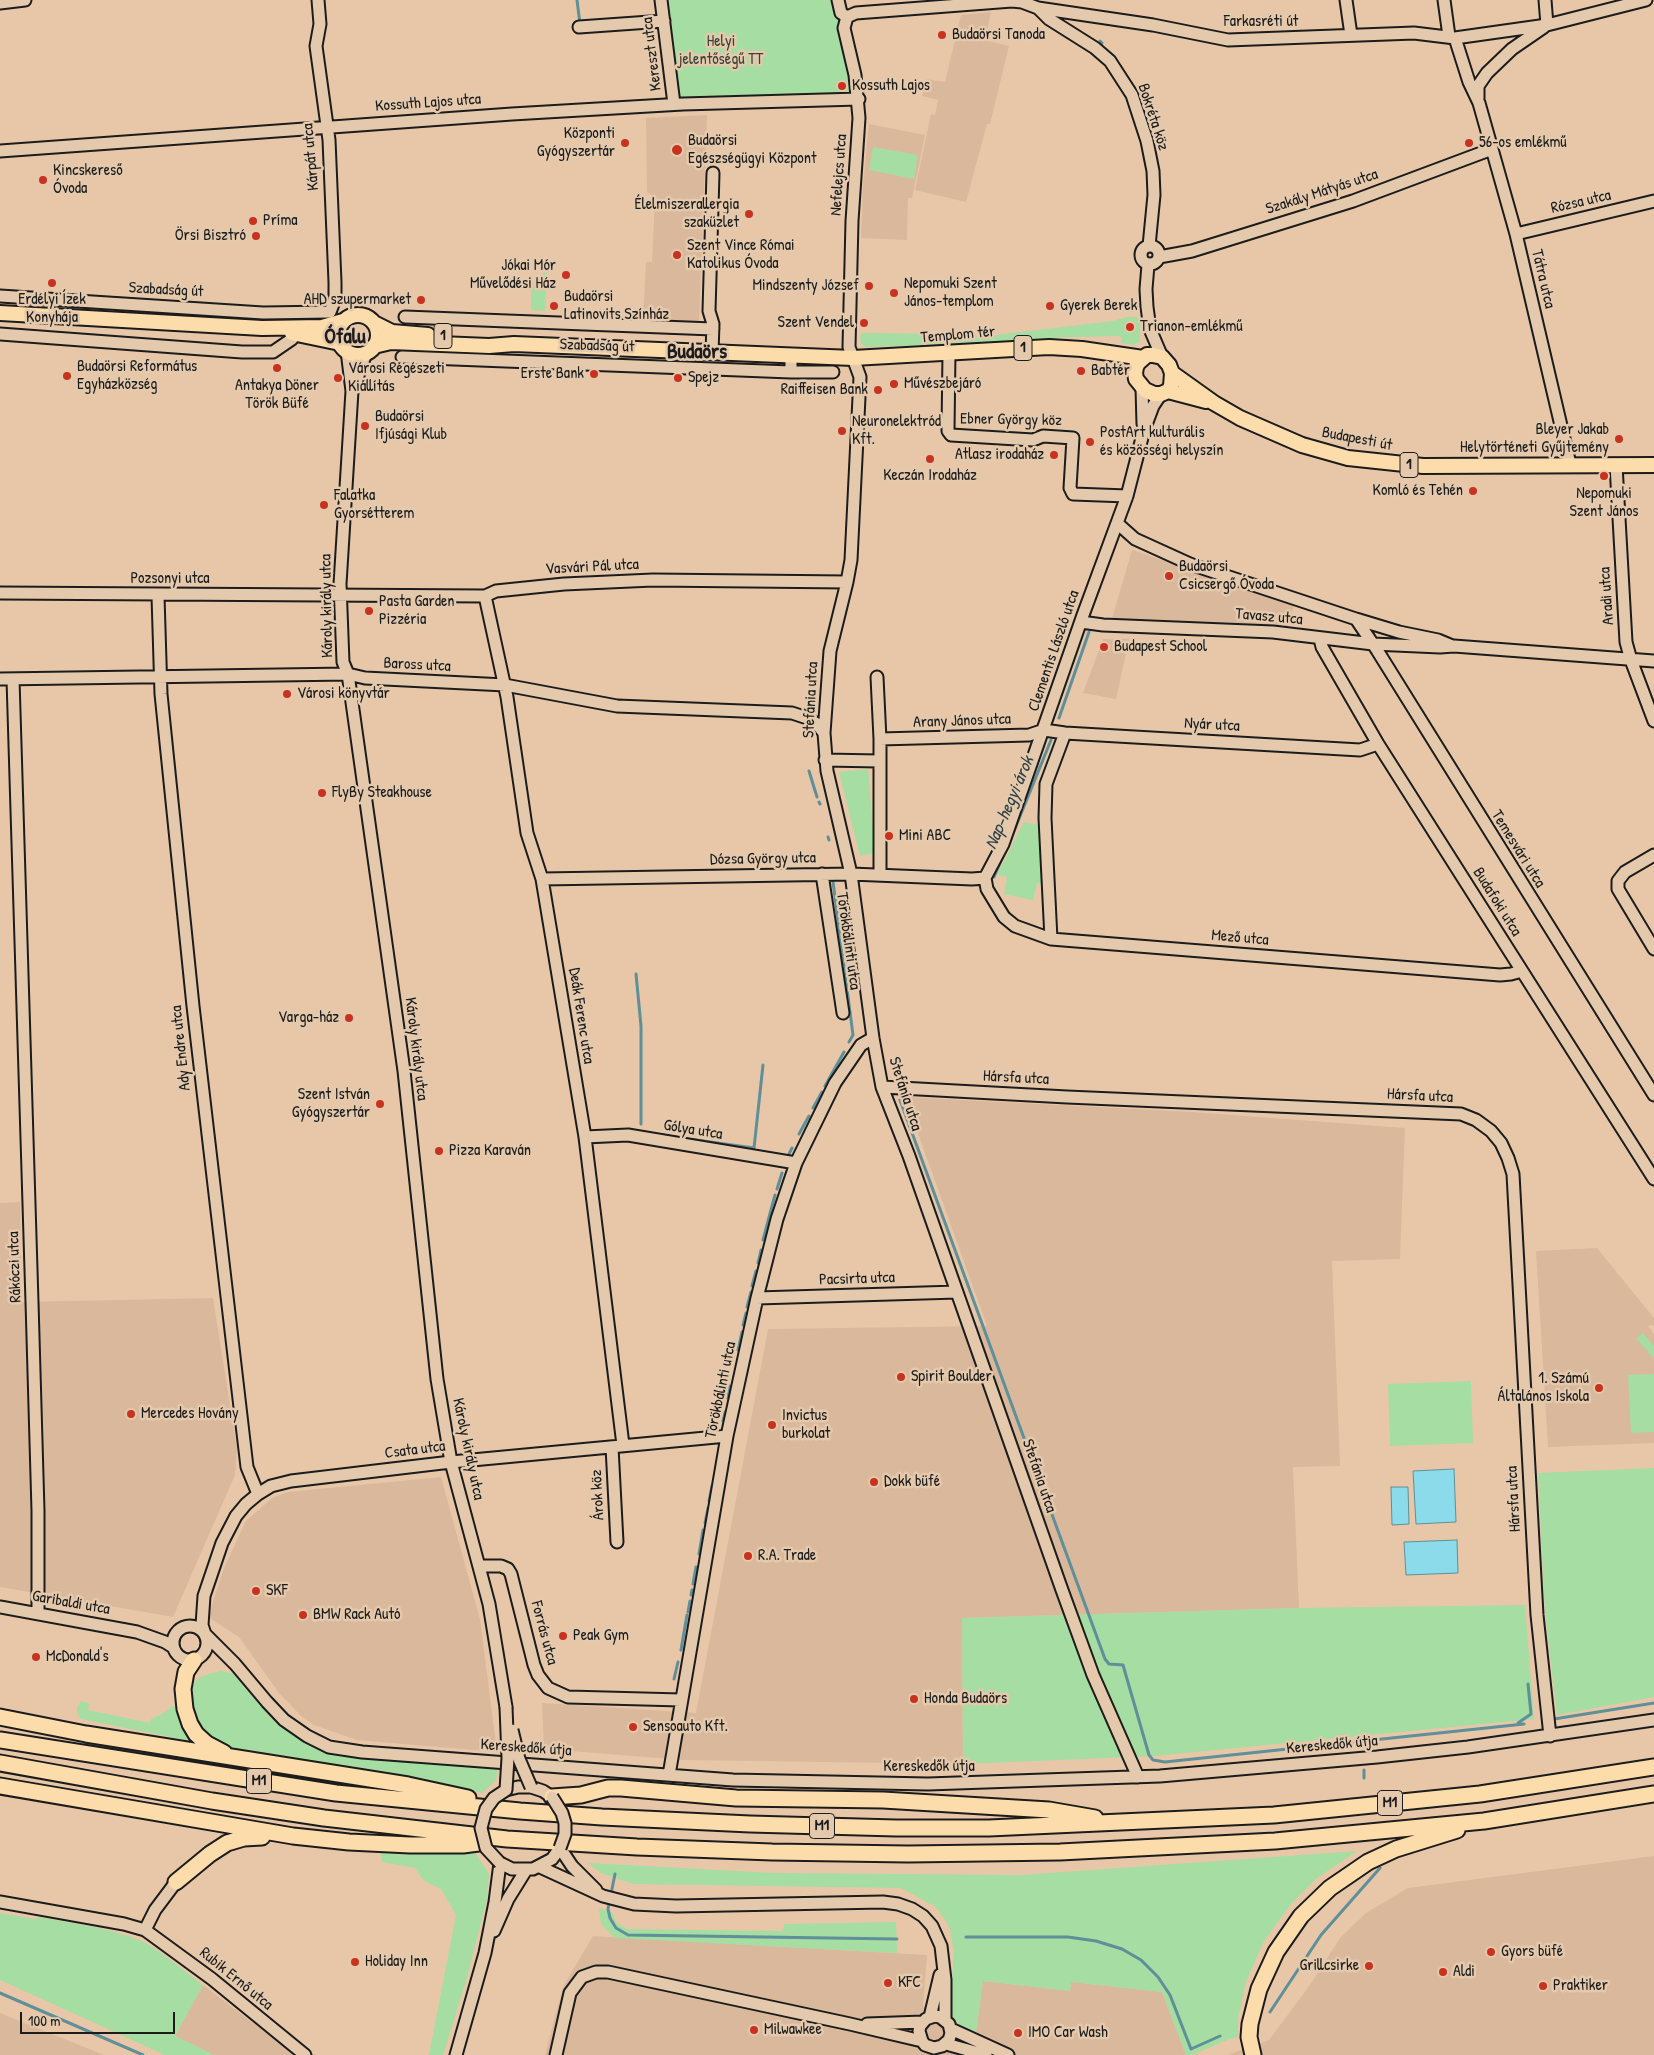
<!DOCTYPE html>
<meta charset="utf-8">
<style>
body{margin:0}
#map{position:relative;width:1654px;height:2055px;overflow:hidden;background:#e8c7a9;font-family:"Patrick Hand",sans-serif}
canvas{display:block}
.scale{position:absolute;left:20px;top:2012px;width:155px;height:22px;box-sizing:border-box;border:2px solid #1c1c1c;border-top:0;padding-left:6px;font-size:15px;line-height:18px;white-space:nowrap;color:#1c1c1c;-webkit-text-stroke:4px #e4c9ac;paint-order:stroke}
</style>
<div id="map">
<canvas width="1654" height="2055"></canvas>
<div class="scale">100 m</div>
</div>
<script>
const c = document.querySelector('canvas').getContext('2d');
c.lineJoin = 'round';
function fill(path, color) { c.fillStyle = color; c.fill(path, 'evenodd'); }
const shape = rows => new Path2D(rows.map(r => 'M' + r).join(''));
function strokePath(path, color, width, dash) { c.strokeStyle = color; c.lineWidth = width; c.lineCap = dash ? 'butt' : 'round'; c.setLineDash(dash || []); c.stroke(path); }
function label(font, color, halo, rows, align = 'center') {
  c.font = font + ' "Patrick Hand",sans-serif'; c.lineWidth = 5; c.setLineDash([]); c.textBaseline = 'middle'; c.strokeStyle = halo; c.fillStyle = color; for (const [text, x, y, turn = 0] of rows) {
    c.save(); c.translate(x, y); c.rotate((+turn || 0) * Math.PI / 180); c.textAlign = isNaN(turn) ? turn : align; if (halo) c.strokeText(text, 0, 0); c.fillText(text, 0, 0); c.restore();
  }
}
const built = shape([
 [991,12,985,40,1009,46,990,124,987,124,966,202,915,190,931,114,935,115,938,100,922,96,926,79,945,82,961,15],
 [707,115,699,322,643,319,646,262,652,262,655,197,647,192,646,118],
 [869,124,925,135,912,198,908,198,907,240,861,238,863,184],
 [1132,550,1295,603,1287,629,1111,622],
 [1103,639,1129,639,1116,699,1083,693],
 [905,1097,1193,1112,1405,1128,1400,1259,1332,1261,1340,1466,1293,1467,1299,1608,962,1618,963,1764,684,1760,544,1749,542,1703,696,1713,768,1329,987,1326],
 [20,1202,22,1302,213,1298,237,1449,235,1475,173,1617,0,1587,0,1203],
 [1597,1248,1654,1318,1654,1325,1648,1326,1654,1334,1654,1443,1548,1447,1536,1251],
 [441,1477,480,1619,497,1752,357,1740,314,1725,300,1715,279,1693,239,1637,208,1617,224,1568,246,1521,272,1498,288,1492],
 [1654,1856,1654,2055,1227,2055,1269,2040,1310,1985,1340,1938,1366,1913,1408,1888],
 [593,1936,927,1955,923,2006,950,2012,976,2031,983,1981,1070,1991,1071,1982,1162,1992,1186,2055,545,2055,563,1987],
 [203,1985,278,2042,292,2055,214,2055,175,2036],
 [0,2013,104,2055,0,2055]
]);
const green = shape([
 [661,0,838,0,859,99,674,104],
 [873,147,918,155,914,179,869,170],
 [547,267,545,311,531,310,531,283,542,276],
 [1127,317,1137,317,1141,322,1139,342,1134,345,1121,343,1122,337,1116,336,1042,338,952,348,932,345,867,347,862,345,860,338,861,333,959,334,971,328,970,338,1113,321],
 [868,769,875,853,860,856,839,772],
 [1024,822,1040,825,1043,884,1037,883,1033,900,1004,894,1007,877,997,875],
 [1643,1333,1654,1346,1654,1359,1636,1338],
 [1654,1374,1654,1432,1631,1433,1628,1375],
 [1471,1381,1473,1443,1390,1446,1388,1384],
 [1654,1468,1654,1697,1557,1715,1545,1611,1538,1473],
 [1525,1605,1534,1719,1154,1756,963,1764,962,1618,1299,1608],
 [221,1671,234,1674,272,1719,295,1737,315,1748,352,1757,498,1768,496,1780,482,1793,235,1751,222,1747,194,1723,188,1691,192,1691,194,1682,202,1676],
 [81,1701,89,1703,88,1710,150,1723,151,1719,162,1714,173,1706,176,1707,192,1739,190,1741,81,1719,77,1713,77,1707],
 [380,1851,474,1851,489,1874,487,1899,466,1981,443,2055,429,2055,456,1915,441,1889,424,1881,415,1868,382,1862],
 [1357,1851,1317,1878,1291,1904,1264,1941,1246,1982,1238,2018,1238,2037,1227,2040,1192,2055,1186,2055,1162,1992,1071,1982,1070,1991,983,1981,976,2032,956,2024,950,2012,954,1950,949,1926,936,1907,901,1888,633,1884,601,1873,588,1863,774,1873,1022,1875],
 [599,1908,612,1912,616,1922,627,1929,783,1931,784,1924,896,1922,897,1953,615,1938,601,1924],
 [0,1913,35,1919,40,1917,100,1928,128,1936,144,1942,157,1950,203,1985,175,2036,214,2055,165,2055,0,1980]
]);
const water = shape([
 [1454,1469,1456,1522,1416,1524,1413,1471,1454,1469],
 [1391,1487,1408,1487,1409,1524,1392,1525,1391,1487],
 [1457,1540,1458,1573,1406,1575,1404,1542,1457,1540]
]);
const stream = shape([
 [577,0,580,24],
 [1100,41,1102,43],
 [1059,718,1089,632],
 [809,771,817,797],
 [819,802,820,804],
 [828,837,829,840],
 [1010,841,1051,740],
 [994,877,1007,847],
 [833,882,853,1035,849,1042],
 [636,974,641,1026,641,1124],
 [825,1086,844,1052],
 [900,1100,1105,1659,1109,1664,1123,1665,1149,1755,1153,1760,1165,1762,1524,1724],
 [813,1108,822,1092],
 [799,1134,809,1116],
 [674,1137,754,1148,763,1065],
 [789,1154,792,1148],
 [777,1189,782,1173],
 [763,1240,775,1195],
 [758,1263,761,1250],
 [752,1286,756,1271],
 [747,1307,751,1292],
 [743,1325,746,1313],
 [738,1350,742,1332],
 [728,1398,730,1386],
 [723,1421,725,1412],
 [709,1501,712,1486],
 [705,1523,708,1508],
 [699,1554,703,1530],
 [693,1584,696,1567],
 [691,1595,692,1590],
 [688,1612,690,1601],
 [681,1650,687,1615],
 [674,1679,678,1662],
 [1554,1719,1654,1703],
 [1518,1723,1531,1714,1528,1684],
 [1364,1770,1364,1778],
 [615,1874,608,1909,610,1918,616,1928,628,1935,897,1939],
 [966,1937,1068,1937,1096,1941,1122,1949,1141,1960,1158,1977,1170,1995,1191,2049,1220,2036],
 [0,1993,143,2055],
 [1270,2012,1321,1935,1380,1868]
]);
const minor = shape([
 [661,0,674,104],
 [838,0,841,13,847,17],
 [1346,0,1351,35],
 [1444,0,1449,36],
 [1545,0,1547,25],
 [0,3,25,0],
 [1038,8,1049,19,1095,48,1110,61,1132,95,1147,141,1153,171,1154,195,1149,246],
 [847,17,844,28,855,75,859,118,852,221,849,347,860,377,851,560,847,582,830,651,824,733,827,771,851,874,873,1038,882,1087,909,1156,1062,1590,1093,1675,1138,1777],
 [847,17,856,13,1012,1,1022,2,1038,8,1153,25,1228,40,1414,33,1455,38,1547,25,1646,0],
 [579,27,664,21],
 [1455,38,1469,82,1479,103,1516,234,1570,464],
 [1478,98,1478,86,1487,73,1512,49,1544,27],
 [0,151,512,114,683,104,859,99],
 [1516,234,1654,201],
 '1141 255a9 9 0 1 1 18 0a9 9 0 1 1-18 0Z',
 [1159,257,1192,251,1353,201,1492,149],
 [1148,265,1146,289,1147,307,1150,329,1162,357],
 [0,296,263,313,330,312,335,299,335,282,329,140,316,46,320,24,318,0],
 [405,317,713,329],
 [0,334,242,352,273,352,292,339,293,333],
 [347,351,352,391,340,584,343,662,348,674,404,1071,437,1379,451,1462,489,1604,506,1707],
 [712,352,713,324,709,311,713,173],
 [949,352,948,431,951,435,1033,440,1043,436,1073,438,1070,488,1073,494,1127,496],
 [402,357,791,372,791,357],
 [791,372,833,372],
 [1142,388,1143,424],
 [353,390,366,353],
 [1616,465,1626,642,1631,660,1654,721],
 [1117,523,1135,539,1190,564,1356,619,1399,632,1438,640,1450,645],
 [0,593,485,596,496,591,564,584,653,580,847,582],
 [158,596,161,694,193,1006,247,1467,258,1494],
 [485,596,507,697,527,833,542,879,585,1137,623,1445],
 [1356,619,1377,650,1654,1095],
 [1081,622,1103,625,1273,632,1373,644,1440,647,1454,646,1654,661],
 [1320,639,1322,647,1378,744,1654,1179],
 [877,677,880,739,880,874],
 [0,679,348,674,365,678,505,685,617,706,792,713,807,718,817,724,824,733],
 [13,679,32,1302,38,1511,38,1613],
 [880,739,1029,735,1044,730,1065,733,1360,750,1378,744],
 [825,760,879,761],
 [1654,855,1625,872,1618,881,1618,889,1654,949],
 [822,874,843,1013],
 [985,878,987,889,1004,917,1015,926,1051,939,1500,975,1511,974,1522,971],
 [985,878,1003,844,1083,615,1127,496,1144,430,1153,406,1161,394],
 [542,879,851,874,972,879,985,878],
 [1051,939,1045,818,1046,784,1065,733],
 [882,1087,1067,1097,1461,1114,1476,1120,1491,1131,1501,1143,1508,1158,1513,1174,1537,1615,1550,1736],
 [585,1137,628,1135,796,1163],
 [757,1298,957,1292],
 [727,1436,451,1462,291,1481,271,1486,258,1494,246,1504,236,1516,222,1543,204,1596,202,1625,205,1634,235,1664,267,1702,284,1720,307,1736,329,1747,362,1752,733,1780,928,1784,1160,1776,1377,1757,1468,1747,1654,1720],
 [612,1447,617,1542],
 [480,1566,501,1566,508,1569,511,1574,534,1665,538,1675,548,1688,568,1697,681,1700],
 [0,1607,137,1632,165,1642,173,1647],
 '173 1643a17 17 0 1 1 34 0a17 17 0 1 1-34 0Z',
 [669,1775,727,1436,757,1298,777,1219,796,1163,835,1083,861,1045,873,1038],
 [506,1790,518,1787,531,1787,543,1791,552,1797],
 [540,1867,603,1896,634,1904,676,1906,883,1902,898,1904,912,1909,923,1916,932,1926,941,1946,945,1980,945,2020],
 [0,1902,124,1924,145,1930,212,1979,305,2055],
 [145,1930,155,1910,176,1882],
 [494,1931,508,1899,526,1870],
 [930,2017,940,1975],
 [867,2024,923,2022],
 [951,2029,1008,2055],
 [946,2044,986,2055],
 [456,2055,485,1953,495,1902,500,1863,512,1869,533,1869,552,1859,560,1848,572,1866,596,1890],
 [556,2055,570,1993,582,1977,596,1972,608,1972,850,2024,922,2041,925,2045,934,2048,942,2046,949,2040,951,2033,949,2024,940,2017,935,2016,926,2019,920,2026,919,2031,922,2041]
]);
const major = shape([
 [0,313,262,328,322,327,343,321],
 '338 335a20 20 0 1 1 40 0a20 20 0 1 1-40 0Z',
 [374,323,392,332,428,335],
 [292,333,340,343],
 [374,346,391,342,489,346,514,344,853,358,1049,347,1082,349,1143,358],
 [1147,355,1153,355,1162,357,1169,365,1172,373,1171,386,1168,391,1161,394,1154,394,1145,390,1136,379,1135,373,1136,367,1138,363,1147,355],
 [1172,373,1214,403,1240,418,1302,445,1348,458,1423,466,1654,465],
 [1168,391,1206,401]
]);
const highway = shape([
 [194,1660,186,1672,183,1689,185,1709,190,1724,196,1734,207,1744,224,1753],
 [0,1717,86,1734,408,1785,468,1798],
 [0,1740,336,1793,520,1811,602,1817,750,1824,896,1828,989,1828,1274,1815,1480,1794,1654,1767],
 [0,1763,212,1801,324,1818,507,1839,637,1847,772,1852,908,1854,1060,1852,1275,1841,1484,1821,1654,1794],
 [0,1786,293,1836,349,1842,410,1845,463,1845,486,1842],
 [552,1797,581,1795,608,1788,621,1788,736,1798,883,1800,1049,1810,1095,1818],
 [176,1882,210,1854,227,1843,244,1838,262,1837],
 [1253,2055,1249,2037,1250,2024,1259,1989,1276,1952,1301,1916,1330,1888,1368,1862,1396,1849,1457,1830]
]);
const minorBridge = shape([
 [512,1730,519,1759,531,1787],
 [552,1797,562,1813,565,1823,565,1834,560,1848],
 [500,1863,486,1848,481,1828,486,1809,494,1798,506,1790,508,1758,506,1707]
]);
const markers = [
 [942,35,5,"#c8321e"],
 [842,86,5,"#c8321e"],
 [625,143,5,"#c8321e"],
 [1469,143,5,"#c8321e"],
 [677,150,6,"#c8321e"],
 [43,180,5,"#c8321e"],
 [749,214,5,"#c8321e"],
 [253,221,5,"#c8321e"],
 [256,236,5,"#c8321e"],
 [677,255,5,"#c8321e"],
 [566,275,5,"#c8321e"],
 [52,283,5,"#c8321e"],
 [869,286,5,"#c8321e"],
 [894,293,5,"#c8321e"],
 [421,300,5,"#c8321e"],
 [554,306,5,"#c8321e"],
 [1050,306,5,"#c8321e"],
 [864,323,5,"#c8321e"],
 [1130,327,5,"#c8321e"],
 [277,368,5,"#c8321e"],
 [1081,371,5,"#c8321e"],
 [594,374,5,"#c8321e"],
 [67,376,5,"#c8321e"],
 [338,378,5,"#c8321e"],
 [678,378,5,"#c8321e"],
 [894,384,5,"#c8321e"],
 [878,390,5,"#c8321e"],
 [365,426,5,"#c8321e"],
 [842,431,5,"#c8321e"],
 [1619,439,5,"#c8321e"],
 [1090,442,5,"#c8321e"],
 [1054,455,5,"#c8321e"],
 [930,459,5,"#c8321e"],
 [1604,476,5,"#c8321e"],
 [1473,491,5,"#c8321e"],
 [324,505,5,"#c8321e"],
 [1169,576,5,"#c8321e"],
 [369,611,5,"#c8321e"],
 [1104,647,5,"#c8321e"],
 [287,694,5,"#c8321e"],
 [322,793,5,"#c8321e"],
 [889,836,5,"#c8321e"],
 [349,1018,5,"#c8321e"],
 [380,1104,5,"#c8321e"],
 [439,1151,5,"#c8321e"],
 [901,1377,5,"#c8321e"],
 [1599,1388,5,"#c8321e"],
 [131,1414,5,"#c8321e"],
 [772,1425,5,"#c8321e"],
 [874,1482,5,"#c8321e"],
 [748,1556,5,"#c8321e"],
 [256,1591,5,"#c8321e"],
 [303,1615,5,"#c8321e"],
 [563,1636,5,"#c8321e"],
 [36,1657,5,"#c8321e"],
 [914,1699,5,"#c8321e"],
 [633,1727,5,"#c8321e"],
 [1491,1952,5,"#c8321e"],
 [355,1962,5,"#c8321e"],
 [1369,1966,5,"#c8321e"],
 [1443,1972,5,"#c8321e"],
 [888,1983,5,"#c8321e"],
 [1543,1986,5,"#c8321e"],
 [754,2030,5,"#c8321e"],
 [1018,2033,5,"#c8321e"]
];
const shields = [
 [443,336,18],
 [1023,348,18],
 [1409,465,18],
 [259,1781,25],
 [1390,1803,25],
 [822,1826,25]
];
const shieldNames = [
 ["1",443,336],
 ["1",1023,348],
 ["1",1409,465],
 ["M1",259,1781],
 ["M1",1390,1803],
 ["M1",822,1826]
];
const streetNames = [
 ["Farkasréti út",1261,22],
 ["Kereszt utca",652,54,-97],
 ["Kossuth Lajos utca",428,103,-4],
 ["Bokréta köz",1153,117,72],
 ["Kárpát utca",311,157,-95],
 ["Nefelejcs utca",839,175,-86],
 ["Szakály Mátyás utca",1322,192,-18],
 ["Rózsa utca",1581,202,-13],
 ["Tátra utca",1543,279,77],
 ["Szabadság út",166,290,3],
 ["Templom tér",958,335,-5],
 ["Szabadság út",597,346,2],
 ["Ebner György köz",1011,420,1],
 ["Budapesti út",1357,439,11],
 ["Vasvári Pál utca",592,567,-3],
 ["Pozsonyi utca",170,579],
 ["Aradi utca",1607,596,-94],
 ["Károly király utca",327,606,-91],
 ["Tavasz utca",1269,617,5],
 ["Clementis László utca",1054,651,-71],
 ["Baross utca",417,665,3],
 ["Stefánia utca",811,700,-87],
 ["Arany János utca",962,721,-2],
 ["Nyár utca",1212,725,3],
 ["Temesvári utca",1518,849,58],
 ["Dózsa György utca",763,859,-1],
 ["Budafoki utca",1497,902,58],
 ["Mező utca",1240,938,5],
 ["Törökbálinti utca",848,941,82],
 ["Deák Ferenc utca",581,1016,81],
 ["Ady Endre utca",181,1048,-96],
 ["Károly király utca",416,1049,83],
 ["Hársfa utca",1016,1078,3],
 ["Stefánia utca",905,1094,72],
 ["Hársfa utca",1420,1096,3],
 ["Gólya utca",693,1130,9],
 ["Rákóczi utca",15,1267,-92],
 ["Pacsirta utca",857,1279,-2],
 ["Törökbálinti utca",721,1390,-78],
 ["Károly király utca",468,1449,78],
 ["Csata utca",415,1450,-7],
 ["Stefánia utca",1039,1476,71],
 ["Árok köz",598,1495,-93],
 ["Hársfa utca",1514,1499,-93],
 ["Garibaldi utca",71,1603,10],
 ["Forrás utca",544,1633,75],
 ["Kereskedők útja",1332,1745,-5],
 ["Kereskedők útja",526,1748,4],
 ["Kereskedők útja",929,1767],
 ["Rubik Ernő utca",236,1979,39]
];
const poiNames = [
 ["Budaörsi Tanoda",952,35],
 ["Kossuth Lajos",852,86],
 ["Központi",615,134,"right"],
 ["Gyógyszertár",615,152,"right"],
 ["Budaörsi",688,141],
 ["Egészségügyi Központ",688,159],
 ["56-os emlékmű",1479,143],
 ["Kincskereső",53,171],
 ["Óvoda",53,189],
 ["Élelmiszerallergia",739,205,"right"],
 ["szaküzlet",739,223,"right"],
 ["Príma",263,221],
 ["Örsi Bisztró",246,236,"right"],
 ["Szent Vince Római",687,246],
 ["Katolikus Óvoda",687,264],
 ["Jókai Mór",556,266,"right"],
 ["Művelődési Ház",556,284,"right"],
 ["Nepomuki Szent",904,284],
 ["János-templom",904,302],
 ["Mindszenty József",859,286,"right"],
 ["Budaörsi",564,297],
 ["Latinovits Színház",564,315],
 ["Erdélyi Ízek",52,300,"center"],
 ["Konyhája",52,318,"center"],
 ["AHD szupermarket",411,300,"right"],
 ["Gyerek Berek",1060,306],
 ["Szent Vendel",854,323,"right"],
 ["Trianon-emlékmű",1140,327],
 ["Budaörsi Református",77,367],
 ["Egyházközség",77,385],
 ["Városi Régészeti",348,369],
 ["Kiállítás",348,387],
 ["Babtér",1091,371],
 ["Erste Bank",584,374,"right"],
 ["Spejz",688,378],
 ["Művészbejáró",904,384],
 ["Antakya Döner",277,386,"center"],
 ["Török Büfé",277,404,"center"],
 ["Raiffeisen Bank",868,390,"right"],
 ["Budaörsi",375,417],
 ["Ifjúsági Klub",375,435],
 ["Neuronelektród",852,422],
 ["Kft.",852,440],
 ["Bleyer Jakab",1609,430,"right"],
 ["Helytörténeti Gyűjtemény",1609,448,"right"],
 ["PostArt kulturális",1100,433],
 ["és közösségi helyszín",1100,451],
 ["Atlasz irodaház",1044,455,"right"],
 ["Keczán Irodaház",930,476,"center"],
 ["Komló és Tehén",1463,491,"right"],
 ["Nepomuki",1604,494,"center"],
 ["Szent János",1604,512,"center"],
 ["Falatka",334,496],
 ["Gyorsétterem",334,514],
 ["Budaörsi",1179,567],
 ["Csicsergő Óvoda",1179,585],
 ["Pasta Garden",379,602],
 ["Pizzéria",379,620],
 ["Budapest School",1114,647],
 ["Városi könyvtár",297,694],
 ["FlyBy Steakhouse",332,793],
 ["Mini ABC",899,836],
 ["Varga-ház",339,1018,"right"],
 ["Szent István",370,1095,"right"],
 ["Gyógyszertár",370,1113,"right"],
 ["Pizza Karaván",449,1151],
 ["Spirit Boulder",911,1377],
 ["1. Számú",1589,1379,"right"],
 ["Általános Iskola",1589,1397,"right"],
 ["Mercedes Hovány",141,1414],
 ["Invictus",782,1416],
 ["burkolat",782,1434],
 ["Dokk büfé",884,1482],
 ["R.A. Trade",758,1556],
 ["SKF",266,1591],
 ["BMW Rack Autó",313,1615],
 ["Peak Gym",573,1636],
 ["McDonald's",46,1657],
 ["Honda Budaörs",924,1699],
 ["Sensoauto Kft.",643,1727],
 ["Gyors büfé",1501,1952],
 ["Holiday Inn",365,1962],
 ["Grillcsirke",1359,1966,"right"],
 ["Aldi",1453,1972],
 ["KFC",898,1983],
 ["Praktiker",1553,1986],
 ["Milwawkee",764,2030],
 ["IMO Car Wash",1028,2033]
];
const parkNames = [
 ["Helyi",721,42],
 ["jelentőségű TT",721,60]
];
const waterNames = [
 ["Nap-hegyi árok",1010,803,-67]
];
const districtNames = [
 ["Ófalu",345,337],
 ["Budaörs",697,352]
];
fill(built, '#dab89c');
fill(green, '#a5dda2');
fill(water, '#8cdbea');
strokePath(water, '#5f8f98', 1);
strokePath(stream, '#5f8f98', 3);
strokePath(minor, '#1c1c1c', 15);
strokePath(major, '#1c1c1c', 18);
strokePath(highway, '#1c1c1c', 19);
strokePath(minor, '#e4c9ac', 11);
strokePath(major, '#fddcac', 14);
strokePath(highway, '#fddcac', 15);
strokePath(minorBridge, '#1c1c1c', 15, []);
strokePath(minorBridge, '#e4c9ac', 11);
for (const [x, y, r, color] of markers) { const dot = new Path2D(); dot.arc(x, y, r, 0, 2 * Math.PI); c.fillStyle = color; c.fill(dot); strokePath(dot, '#e4c9ac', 2); }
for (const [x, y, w] of shields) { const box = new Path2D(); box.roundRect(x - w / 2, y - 12.5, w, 25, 4); c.fillStyle = '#e4c9ac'; c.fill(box); strokePath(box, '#1c1c1c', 1); }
label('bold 15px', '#1c1c1c', null, shieldNames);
label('16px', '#1c1c1c', '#e4c9ac', streetNames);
label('16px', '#1c1c1c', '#e4c9ac', poiNames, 'left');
label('16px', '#374337', '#e4c9ac', parkNames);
label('italic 18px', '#324245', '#e4c9ac', waterNames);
label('bold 21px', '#1c1c1c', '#e4c9ac', districtNames);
</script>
